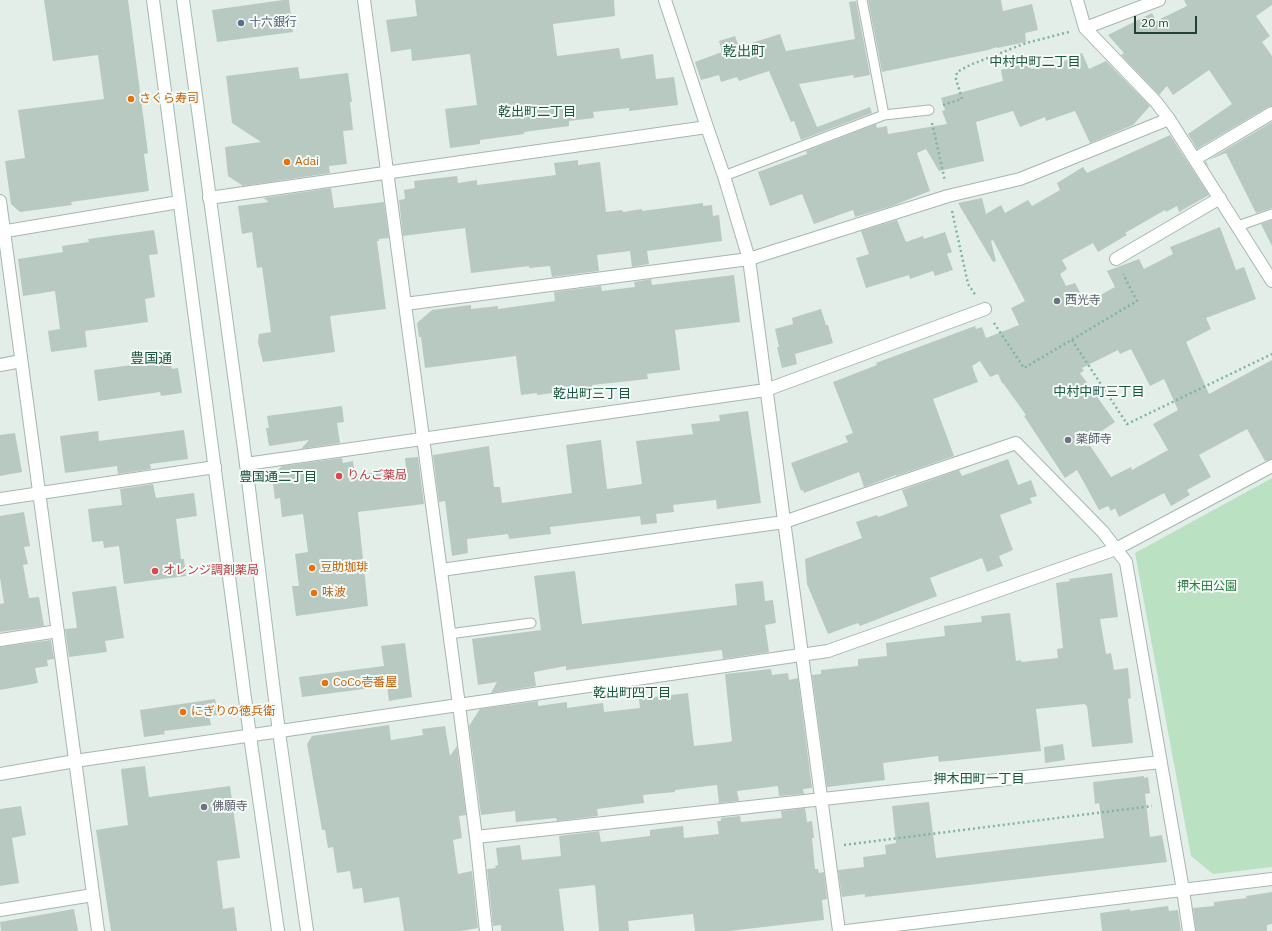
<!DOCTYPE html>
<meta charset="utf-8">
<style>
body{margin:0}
#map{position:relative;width:1272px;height:931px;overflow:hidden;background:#e3eee8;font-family:"IBM Plex Sans",sans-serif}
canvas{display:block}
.scale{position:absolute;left:1134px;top:16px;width:63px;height:18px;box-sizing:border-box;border:2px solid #214136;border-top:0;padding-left:5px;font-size:12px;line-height:14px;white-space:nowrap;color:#214136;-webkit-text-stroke:3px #f4faf6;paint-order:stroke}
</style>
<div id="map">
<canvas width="1272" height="931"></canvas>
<div class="scale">20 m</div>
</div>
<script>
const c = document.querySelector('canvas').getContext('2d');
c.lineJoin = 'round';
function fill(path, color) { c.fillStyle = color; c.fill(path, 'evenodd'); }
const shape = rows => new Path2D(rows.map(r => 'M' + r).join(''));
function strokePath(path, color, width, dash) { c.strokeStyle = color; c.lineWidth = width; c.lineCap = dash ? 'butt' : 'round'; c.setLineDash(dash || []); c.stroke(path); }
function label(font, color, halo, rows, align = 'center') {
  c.font = font + ' "IBM Plex Sans","Noto Sans JP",sans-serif'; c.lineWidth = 4; c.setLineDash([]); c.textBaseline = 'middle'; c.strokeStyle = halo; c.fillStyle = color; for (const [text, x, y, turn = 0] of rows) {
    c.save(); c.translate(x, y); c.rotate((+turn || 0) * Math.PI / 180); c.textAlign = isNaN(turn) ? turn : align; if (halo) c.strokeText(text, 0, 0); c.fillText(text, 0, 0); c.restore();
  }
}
const green = shape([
 [1272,478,1272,867,1213,874,1191,856,1135,553]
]);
const building = shape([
 [44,0,128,0,148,153,144,154,149,191,71,202,72,205,20,212,11,204,5,161,25,158,18,110,104,99,98,55,53,61],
 [283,0,289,0,293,32,217,42,212,10],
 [415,0,614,0,615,16,553,24,557,56,619,48,621,59,653,54,656,79,674,77,678,105,629,111,629,108,593,112,594,118,569,121,569,126,524,132,524,134,480,140,480,144,450,148,445,109,477,105,470,54,412,61,411,49,391,52,386,20,417,16],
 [868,0,1001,0,1003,11,1032,4,1038,30,1025,33,1026,42,997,48,997,47,988,50,882,72],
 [1184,0,1272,0,1272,5,1256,16,1270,36,1262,42,1272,56,1272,106,1268,107,1197,149,1188,134,1232,104,1209,70,1173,95,1167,86,1159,95,1121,55,1124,53,1108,35,1152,13,1156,21,1187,6],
 [856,1,870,75,854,78,853,75,799,84,817,127,870,107,872,113,801,140,794,121,791,122,769,71,739,81,737,77,721,82,719,75,701,80,695,62,722,52,719,41,735,36,739,47,780,34,786,51,855,39,849,2],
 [1082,53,1089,69,1106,61,1150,106,1133,125,1090,143,1075,111,1046,121,1045,117,1020,127,1013,111,976,122,984,161,939,171,926,149,917,153,930,191,892,206,855,217,853,210,814,224,802,194,770,206,758,172,807,154,806,151,876,124,877,128,887,126,888,134,947,124,942,111,945,110,941,98,1003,81,1001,70,1029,60,1031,69,1058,64],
 [298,67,300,79,348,73,352,102,350,102,353,130,343,131,347,164,329,166,330,173,243,186,228,176,225,147,261,142,232,123,226,76],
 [1272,122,1272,208,1256,213,1226,153,1206,161,1209,168,1205,162],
 [1170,135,1209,195,1179,212,1177,206,1166,212,1165,210,1125,233,1127,235,1098,252,1093,243,1062,260,1067,269,1060,274,1066,286,1075,283,1086,303,1115,287,1107,271,1139,259,1144,269,1173,254,1170,247,1220,227,1236,270,1244,267,1256,299,1206,318,1211,329,1186,342,1209,394,1272,360,1272,459,1265,461,1247,429,1199,455,1211,477,1187,490,1190,495,1171,506,1164,493,1119,517,1115,508,1111,511,1108,506,1099,510,1077,470,1065,478,1024,416,1026,415,1003,383,1002,383,998,374,990,377,980,361,972,366,978,382,933,399,954,456,896,476,896,475,864,487,859,472,804,493,803,490,801,491,791,463,848,442,845,436,853,433,833,382,877,365,876,363,975,326,976,329,982,327,986,338,1019,325,1011,308,1025,301,993,240,991,241,996,261,993,262,958,203,982,198,986,214,1001,205,1005,213,1028,200,1032,206,1060,190,1057,183,1083,167,1087,173],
 [1131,349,1150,386,1164,379,1178,410,1153,424,1168,450,1132,470,1131,467,1111,477,1087,441,1115,422,1080,373,1084,371,1082,368,1118,350,1120,354],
 [578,160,578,165,600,162,606,212,622,210,623,212,642,209,642,211,703,203,703,206,712,205,713,216,719,215,722,241,647,251,649,264,632,267,630,251,597,255,599,271,552,277,550,266,529,268,529,266,471,273,465,228,403,236,399,200,405,199,404,190,415,188,414,181,457,176,458,183,477,180,477,185,556,175,554,163],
 [331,188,334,208,384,202,389,238,379,239,379,241,377,241,386,309,330,316,335,352,263,362,258,342,259,334,271,332,262,267,257,268,252,232,242,234,238,206,269,202,263,198],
 [897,220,906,242,923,236,924,239,945,232,952,252,947,254,953,270,935,276,933,271,910,279,909,275,866,288,856,258,869,254,861,231],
 [1272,220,1272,246,1261,224],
 [154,230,158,254,149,255,155,297,145,299,148,322,85,331,87,347,51,352,48,331,60,329,55,291,23,296,18,259,63,252,62,246,89,242,88,239],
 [734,275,740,322,675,330,680,370,647,374,648,379,592,385,592,388,537,395,537,393,521,395,516,356,425,368,421,337,419,337,417,323,432,310,471,305,471,309,498,306,498,309,555,301,554,292,601,286,602,291,635,287,634,282,651,279,652,285],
 [821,309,826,325,828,325,833,343,795,354,797,364,782,368,777,347,779,347,775,329,793,324,792,318],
 [170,360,172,369,178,368,182,393,161,396,160,392,98,401,94,370],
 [342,406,344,422,337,423,340,443,301,449,309,440,269,446,266,428,269,428,267,416],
 [748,411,761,503,717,509,716,500,673,505,674,512,656,514,657,523,641,525,640,516,550,527,551,534,509,539,508,534,467,539,468,553,452,556,445,501,439,502,433,455,489,446,494,487,500,487,502,503,572,493,566,445,601,440,607,489,642,484,636,441,693,434,691,424,720,421,719,415],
 [184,430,188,459,150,464,151,469,118,474,117,466,65,473,60,436,98,431,99,441],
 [15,433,22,472,0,476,0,435],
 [418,457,424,504,358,512,368,606,296,616,292,586,299,586,295,554,308,552,303,514,282,517,280,498,275,499,272,476,282,466,342,458,343,463,353,461,355,475,406,468,405,458],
 [1008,459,1018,485,1031,480,1037,496,1030,498,1032,503,1000,515,1013,550,999,556,1003,566,987,572,982,558,930,578,937,596,860,626,858,623,828,634,807,584,805,559,862,538,856,522,877,515,878,517,908,506,902,490,959,470,962,476],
 [153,484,156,498,194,493,197,516,176,519,181,559,184,559,186,576,124,584,119,546,104,548,103,541,92,542,88,509,122,505,120,489],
 [24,512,30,546,24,547,28,564,23,565,29,598,39,597,44,626,0,632,0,604,4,603,0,578,0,516],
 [575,571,582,624,737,605,735,584,763,581,765,601,773,600,776,623,765,625,769,652,723,659,722,650,566,670,566,666,534,672,536,686,491,693,497,682,478,685,472,639,541,630,534,576],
 [1112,573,1118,617,1100,619,1106,654,1111,653,1114,670,1128,668,1131,698,1128,699,1133,743,1092,747,1087,706,1086,706,1085,704,1036,709,1041,751,939,762,938,756,883,763,885,780,827,787,812,675,821,674,821,670,858,666,858,659,887,656,886,643,945,636,944,626,982,622,981,616,1010,613,1016,661,1021,660,1021,662,1058,658,1057,649,1063,648,1056,583,1070,581,1069,579],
 [116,586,124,638,105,641,107,652,69,657,65,629,77,628,72,592],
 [51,640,54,659,47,660,48,666,35,668,38,683,0,690,0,647],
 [405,643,412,697,389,701,387,686,302,697,299,677,384,666,381,646],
 [771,669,772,675,788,673,789,680,798,678,812,788,803,789,804,794,779,796,778,786,737,791,739,801,719,803,717,785,675,790,675,792,643,795,644,803,597,809,598,816,557,821,556,818,516,822,515,811,481,815,469,726,480,709,538,701,538,706,567,702,567,708,603,703,604,712,640,708,639,699,688,693,694,746,729,742,732,741,725,674],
 [215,699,218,715,209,716,211,725,164,731,165,734,144,737,140,710],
 [389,725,391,740,423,735,422,729,445,726,450,756,457,746,466,815,459,816,462,838,453,840,458,874,472,871,478,928,461,931,404,931,399,897,364,903,362,888,353,889,350,871,337,873,333,847,328,848,325,830,322,830,307,744,312,736],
 [1063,744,1065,760,1045,763,1044,747],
 [145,766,149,797,230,786,240,858,217,861,223,909,234,907,237,931,111,931,96,830,128,825,121,769],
 [1144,776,1144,778,1148,777,1150,793,1145,794,1150,837,1162,835,1167,862,865,897,865,894,842,897,838,870,864,867,863,857,886,854,885,845,896,843,892,806,929,802,936,858,1104,838,1099,803,1095,804,1093,782],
 [21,806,26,835,12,838,19,883,0,886,0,809],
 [805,808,807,822,812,821,814,838,812,838,815,869,818,869,819,873,824,872,827,899,822,900,824,920,729,931,695,931,693,914,628,921,629,931,599,931,595,885,559,889,564,931,501,931,501,925,493,926,487,869,496,868,495,866,498,865,496,848,520,845,522,860,561,856,559,836,599,831,601,842,650,836,650,830,683,826,684,838,719,834,717,821,721,821,721,818,740,816,741,822,782,818,781,811],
 [1272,892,1272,924,1267,925,1267,931,1196,931,1193,908,1214,906,1214,902,1247,898,1246,896],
 [1168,906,1169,911,1178,910,1181,931,1102,931,1100,913,1130,909,1130,911],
 [74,909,78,931,1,931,0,922]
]);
const path = shape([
 [943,105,962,99,956,79,957,72,970,65,1026,43,1069,32],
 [932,123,945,181],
 [952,211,968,284,976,296],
 [994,323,1024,368,1137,301,1123,274],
 [1072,340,1127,424,1272,354],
 [844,845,1152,806]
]);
const lane = shape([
 [884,115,929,110],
 [724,176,884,115,862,0],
 [1238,226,1272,214],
 [449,634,531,623]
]);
const street = shape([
 [364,0,459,705,476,837,486,931],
 [665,0,707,127,724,176,749,259,839,931],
 [1077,0,1085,28,1156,102,1169,119,1272,281],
 [1085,28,1159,0],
 [1195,159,1272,113],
 [209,198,707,127],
 [0,201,98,931],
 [0,232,179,202],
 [1116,259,1220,198],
 [405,304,749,259,948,196,1020,179,1169,119],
 [0,365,21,361],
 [246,464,766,390,985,309],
 [0,499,215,467],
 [441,570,784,522,1016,443,1103,532,1126,562,1183,890,1189,931],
 [0,640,58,631],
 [0,774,75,761,828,651,1116,549,1272,466],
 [476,837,1161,762],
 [0,910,93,895],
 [847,931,1272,879]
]);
const secondary = shape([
 [153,0,250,736,278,931],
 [183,0,246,464,279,732,307,931]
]);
const markers = [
 [241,23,4,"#5c6f8a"],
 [131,99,4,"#e8710a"],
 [287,162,4,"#e8710a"],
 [1057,301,4,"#6b7280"],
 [1068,440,4,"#6b7280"],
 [339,476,4,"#e0444e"],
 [312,568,4,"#e8710a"],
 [155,571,4,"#e0444e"],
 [314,593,4,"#e8710a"],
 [325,683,4,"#e8710a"],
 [183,712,4,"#e8710a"],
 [204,807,4,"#6b7280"]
];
const serviceNames = [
 ["十六銀行",249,23]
];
const foodNames = [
 ["さくら寿司",139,99],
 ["Adai",295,162],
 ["豆助珈琲",320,568],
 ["味波",322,593],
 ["CoCo壱番屋",333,683],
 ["にぎりの徳兵衛",191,712]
];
const worshipNames = [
 ["西光寺",1065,301],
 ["薬師寺",1076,440],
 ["佛願寺",212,807]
];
const healthNames = [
 ["りんご薬局",347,476],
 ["オレンジ調剤薬局",163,571]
];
const parkNames = [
 ["押木田公園",1207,587]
];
const neighbourhoodNames = [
 ["中村中町二丁目",1035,62],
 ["乾出町二丁目",537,112],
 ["中村中町三丁目",1099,392],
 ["乾出町三丁目",592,394],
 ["豊国通二丁目",278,477],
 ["乾出町四丁目",632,693],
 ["押木田町一丁目",979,779]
];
const quarterNames = [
 ["乾出町",744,52],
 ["豊国通",151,359]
];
fill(green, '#bae1c2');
fill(building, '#b8c9c1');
strokePath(lane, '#a5b7af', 11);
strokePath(street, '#a5b7af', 14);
strokePath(secondary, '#a0bbb0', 14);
strokePath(path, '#80b4a1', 2.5, [2, 3]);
strokePath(lane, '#fff', 9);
strokePath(street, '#fff', 12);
strokePath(secondary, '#fff', 12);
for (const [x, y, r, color] of markers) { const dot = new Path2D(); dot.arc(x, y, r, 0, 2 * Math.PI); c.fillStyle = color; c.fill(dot); strokePath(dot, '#f4faf6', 1.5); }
label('12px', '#4e5e75', '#f4faf6', serviceNames, 'left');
label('12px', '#c56008', '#f4faf6', foodNames, 'left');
label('12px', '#5b616d', '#f4faf6', worshipNames, 'left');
label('12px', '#be3a42', '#f4faf6', healthNames, 'left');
label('12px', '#277c43', '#f4faf6', parkNames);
label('13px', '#1b5543', '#f4faf6', neighbourhoodNames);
label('14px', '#1b5543', '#f4faf6', quarterNames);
</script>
